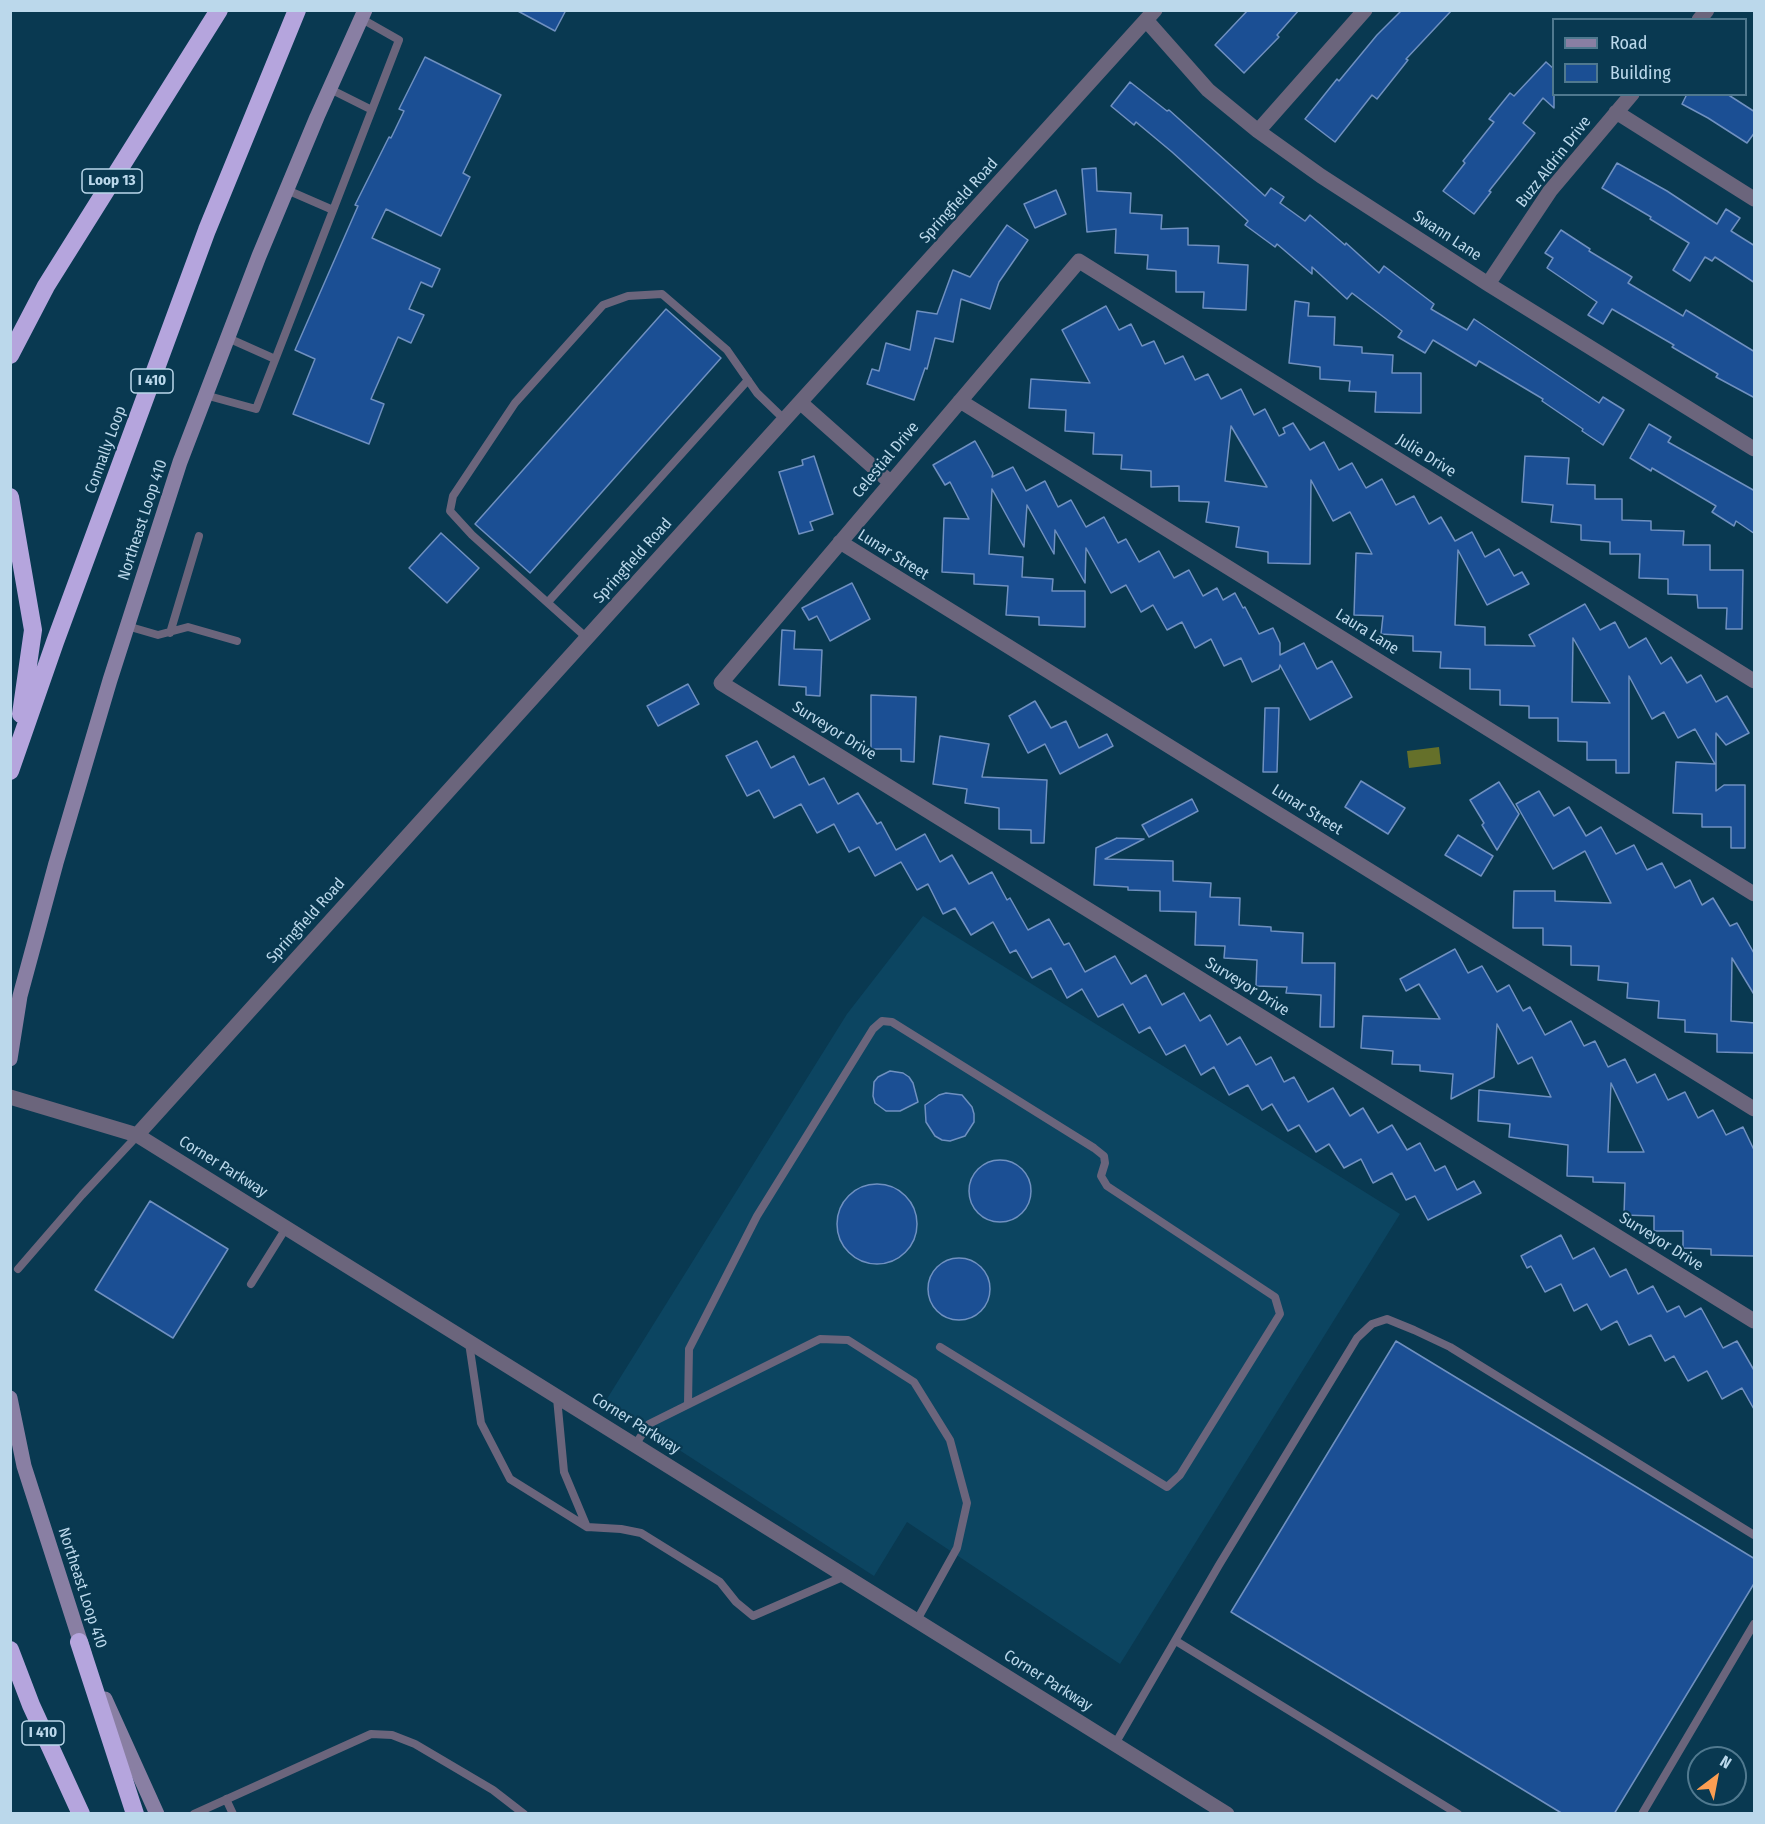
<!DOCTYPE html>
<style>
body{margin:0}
#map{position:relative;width:1765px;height:1824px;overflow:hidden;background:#093951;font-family:"Fira Sans Condensed",sans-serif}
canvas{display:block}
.frame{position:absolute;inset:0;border:12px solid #bbd8eb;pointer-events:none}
.legend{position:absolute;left:1552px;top:18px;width:195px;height:78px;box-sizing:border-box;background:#093951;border:2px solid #50798f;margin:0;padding:8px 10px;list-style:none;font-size:18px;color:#bbd8eb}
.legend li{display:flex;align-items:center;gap:12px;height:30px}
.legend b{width:30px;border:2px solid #50798f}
.north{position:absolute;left:1687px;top:1746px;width:60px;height:60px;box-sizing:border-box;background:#093951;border:2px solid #50798f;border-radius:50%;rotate:32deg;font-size:16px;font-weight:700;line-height:24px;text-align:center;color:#bbd8eb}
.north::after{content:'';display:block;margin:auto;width:21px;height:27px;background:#fc9e52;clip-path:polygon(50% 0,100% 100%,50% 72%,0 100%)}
</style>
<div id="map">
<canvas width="1765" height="1824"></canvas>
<div class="frame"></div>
<ul class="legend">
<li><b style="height:8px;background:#897fa3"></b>Road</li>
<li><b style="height:16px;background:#1b4f94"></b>Building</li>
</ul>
<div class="north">N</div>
</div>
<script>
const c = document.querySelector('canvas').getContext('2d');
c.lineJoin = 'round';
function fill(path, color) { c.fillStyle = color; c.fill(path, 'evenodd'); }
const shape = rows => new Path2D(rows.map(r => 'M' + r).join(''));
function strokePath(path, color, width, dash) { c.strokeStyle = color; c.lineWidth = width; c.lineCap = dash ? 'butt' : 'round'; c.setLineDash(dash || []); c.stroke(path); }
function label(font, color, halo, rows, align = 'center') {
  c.font = font + ' "Fira Sans Condensed",sans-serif'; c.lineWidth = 4.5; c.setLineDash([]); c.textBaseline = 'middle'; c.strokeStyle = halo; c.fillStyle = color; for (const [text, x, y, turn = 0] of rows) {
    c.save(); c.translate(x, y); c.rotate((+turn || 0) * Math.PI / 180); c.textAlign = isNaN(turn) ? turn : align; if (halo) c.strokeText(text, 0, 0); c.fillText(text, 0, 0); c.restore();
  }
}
const built = shape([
 [923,916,1400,1214,1120,1664,907,1522,874,1576,605,1402,847,1014]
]);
const water = shape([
 [1439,747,1441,764,1409,768,1407,751]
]);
const building = shape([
 [516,10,566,10,555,31,516,10],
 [1248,10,1299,10,1277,35,1279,37,1244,73,1215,45,1248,10],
 [1402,10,1452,10,1406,59,1408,60,1377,99,1372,95,1335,142,1305,119,1337,79,1339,81,1377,35,1402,10],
 [425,57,501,95,463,173,470,177,441,236,386,209,372,238,440,269,432,287,421,282,409,309,424,315,411,343,398,337,371,399,384,404,369,444,293,414,315,359,295,350,358,206,355,205,389,137,391,138,404,111,399,109,425,57],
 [1546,62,1554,69,1554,108,1543,98,1523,123,1535,133,1489,191,1491,192,1474,214,1443,191,1465,163,1463,161,1494,122,1489,119,1510,93,1514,96,1546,62],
 [1130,82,1167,111,1169,110,1265,196,1271,188,1284,197,1280,203,1305,221,1310,215,1345,245,1346,243,1379,273,1384,266,1434,304,1431,309,1467,330,1474,319,1599,403,1603,397,1624,410,1603,445,1582,431,1583,429,1542,401,1543,399,1479,361,1476,366,1433,340,1425,353,1398,337,1402,331,1352,293,1347,299,1312,267,1312,274,1277,244,1275,247,1245,225,1248,221,1172,152,1136,122,1134,125,1111,106,1130,82],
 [1687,94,1727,94,1755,112,1755,132,1747,143,1708,118,1682,104,1687,94],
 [1617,163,1667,191,1717,224,1726,209,1740,218,1731,231,1755,246,1755,283,1715,257,1712,261,1705,257,1690,281,1673,270,1689,243,1650,219,1651,217,1602,188,1617,163],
 [1096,168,1097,191,1131,193,1130,213,1162,215,1161,229,1188,228,1188,245,1219,246,1218,263,1248,265,1246,310,1203,308,1204,292,1176,292,1176,271,1147,269,1148,255,1115,253,1116,229,1087,232,1082,169,1096,168],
 [1056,190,1066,214,1035,228,1024,204,1056,190],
 [1007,225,1028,240,999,282,990,309,961,299,953,342,935,338,927,369,925,368,914,400,867,384,872,369,879,371,886,343,910,350,917,311,937,314,953,270,970,277,1007,225],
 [1561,230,1590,249,1589,251,1632,277,1628,283,1683,316,1686,310,1755,352,1755,398,1716,377,1718,374,1672,347,1674,345,1612,309,1603,324,1588,315,1597,302,1547,268,1553,258,1545,253,1561,230],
 [1295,301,1309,303,1308,316,1335,317,1334,345,1362,347,1362,353,1393,355,1392,373,1421,373,1421,413,1375,412,1376,392,1349,391,1350,381,1320,379,1320,367,1289,363,1295,301],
 [1106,306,1119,330,1131,324,1142,346,1154,341,1165,364,1183,356,1195,380,1208,374,1221,399,1241,389,1254,415,1265,409,1279,436,1285,433,1283,428,1293,423,1310,450,1324,442,1339,470,1352,463,1366,488,1382,479,1396,505,1414,496,1429,524,1441,517,1455,541,1472,532,1485,557,1499,549,1514,576,1522,572,1529,584,1487,605,1458,550,1455,625,1485,627,1485,645,1535,646,1529,635,1585,604,1600,630,1615,622,1629,648,1646,638,1661,664,1671,657,1687,683,1701,675,1716,702,1727,696,1749,733,1726,745,1716,733,1716,791,1724,785,1745,785,1745,848,1731,848,1731,827,1702,827,1702,814,1673,813,1676,762,1715,764,1695,729,1678,738,1664,712,1652,719,1629,676,1629,773,1616,773,1616,760,1587,760,1587,742,1558,741,1558,718,1529,718,1529,706,1500,705,1500,690,1470,689,1470,669,1440,668,1441,652,1413,651,1413,636,1381,634,1383,616,1354,615,1356,553,1372,554,1350,512,1333,521,1311,480,1310,564,1268,563,1268,552,1236,547,1239,527,1206,522,1209,502,1179,501,1179,486,1151,487,1151,471,1121,469,1122,455,1093,454,1094,433,1065,431,1066,410,1029,408,1031,379,1090,383,1062,330,1106,306],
 [1231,426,1267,487,1225,481,1231,426],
 [1573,638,1610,703,1572,702,1573,638],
 [666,309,721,358,530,573,475,524,666,309],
 [1649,424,1671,437,1668,442,1755,491,1755,534,1736,521,1734,526,1712,512,1716,506,1652,468,1651,471,1630,458,1649,424],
 [975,441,993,473,992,477,1013,467,1026,491,1045,481,1058,507,1071,500,1086,527,1104,517,1118,543,1126,539,1139,562,1159,551,1174,578,1189,570,1203,596,1217,588,1223,600,1235,593,1243,608,1245,607,1259,634,1273,628,1280,643,1280,655,1304,643,1317,669,1332,661,1352,697,1310,720,1280,665,1279,669,1252,682,1241,658,1224,666,1211,639,1195,648,1182,622,1167,630,1153,605,1141,612,1126,585,1111,593,1086,548,1085,583,1055,530,1054,554,1027,505,1024,547,992,489,989,554,1023,557,1022,577,1053,579,1052,591,1085,591,1085,627,1039,625,1039,617,1006,615,1008,586,974,584,974,574,942,572,944,518,969,519,950,482,945,485,933,465,975,441],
 [814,456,833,514,810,522,813,530,799,534,779,472,803,465,802,460,814,456],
 [1525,456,1569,458,1567,484,1595,485,1595,499,1622,499,1622,520,1651,521,1651,530,1684,531,1683,545,1710,545,1710,570,1743,570,1742,629,1726,629,1727,608,1698,608,1697,595,1668,594,1668,579,1639,578,1640,554,1610,554,1610,542,1581,540,1581,525,1551,522,1553,505,1522,502,1525,456],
 [441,533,479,568,447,603,409,568,441,533],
 [852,583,870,619,830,641,817,616,809,620,802,608,852,583],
 [782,630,795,631,794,649,822,650,820,696,806,695,806,687,779,685,782,630],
 [688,684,699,704,658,726,647,706,688,684],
 [871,695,916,697,914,762,901,761,901,749,871,749,871,695],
 [1035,701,1051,728,1066,721,1079,748,1107,734,1113,746,1060,774,1045,744,1028,753,1009,716,1035,701],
 [1265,708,1279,708,1277,772,1263,772,1265,708],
 [940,736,989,744,982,777,1047,780,1044,843,1031,843,1031,830,999,829,999,808,965,803,967,789,933,784,940,736],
 [757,741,771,768,794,756,809,785,824,778,838,804,858,793,877,824,881,822,896,850,925,834,940,862,952,855,969,884,992,872,1007,900,1010,898,1028,930,1049,919,1064,945,1069,943,1085,972,1115,956,1131,984,1146,975,1162,1005,1184,993,1200,1021,1210,1015,1227,1045,1240,1037,1256,1065,1271,1057,1284,1082,1294,1077,1308,1102,1333,1088,1350,1116,1363,1108,1378,1133,1392,1125,1407,1150,1420,1143,1435,1171,1445,1166,1457,1190,1474,1181,1481,1193,1428,1220,1415,1196,1406,1200,1392,1173,1373,1183,1361,1159,1344,1168,1329,1144,1316,1152,1299,1125,1288,1131,1272,1104,1262,1110,1248,1085,1229,1095,1214,1067,1201,1075,1185,1045,1166,1055,1150,1027,1139,1033,1123,1004,1098,1017,1082,989,1067,998,1051,968,1032,978,1016,950,1010,953,993,922,971,935,955,908,943,914,928,884,917,890,901,862,875,876,859,847,849,852,834,824,817,833,801,804,774,818,759,790,747,796,726,756,757,741],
 [1361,781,1405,808,1388,834,1345,807,1361,781],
 [1499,782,1519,814,1497,850,1482,825,1484,823,1470,800,1499,782],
 [1539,791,1554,816,1569,807,1586,836,1601,827,1616,854,1634,845,1647,870,1662,863,1675,888,1690,880,1702,905,1713,898,1730,926,1737,923,1755,955,1755,996,1732,958,1731,1021,1755,1023,1755,1053,1717,1052,1717,1034,1685,1032,1685,1020,1658,1018,1659,1001,1627,998,1628,983,1598,980,1599,966,1571,965,1571,946,1543,945,1543,928,1513,928,1514,891,1555,891,1555,901,1611,903,1585,851,1553,869,1516,804,1539,791],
 [1192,799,1198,811,1149,837,1142,825,1192,799],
 [1458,835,1493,856,1481,876,1445,855,1458,835],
 [1117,838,1144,839,1105,859,1173,861,1173,881,1211,883,1210,897,1240,898,1239,925,1271,927,1271,931,1303,933,1302,963,1335,963,1334,1027,1320,1027,1321,995,1286,993,1287,987,1256,986,1257,960,1224,958,1225,946,1195,945,1196,912,1160,911,1160,891,1128,890,1128,887,1094,885,1096,848,1117,838],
 [1455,949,1468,973,1482,966,1497,992,1509,985,1523,1011,1530,1007,1545,1035,1571,1021,1584,1046,1595,1041,1608,1067,1625,1059,1637,1083,1655,1074,1668,1100,1685,1092,1698,1118,1713,1110,1726,1135,1743,1127,1755,1152,1755,1256,1711,1255,1711,1249,1683,1248,1683,1231,1654,1231,1654,1216,1624,1215,1625,1183,1593,1182,1593,1177,1567,1176,1568,1145,1509,1137,1510,1124,1478,1121,1479,1090,1551,1097,1532,1057,1518,1064,1497,1024,1494,1077,1451,1099,1453,1074,1420,1071,1420,1065,1392,1064,1393,1051,1361,1048,1363,1016,1440,1019,1419,984,1406,991,1400,979,1455,949],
 [1611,1083,1644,1152,1608,1152,1611,1083],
 [890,1071,903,1073,909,1077,913,1083,918,1102,900,1111,886,1111,875,1103,873,1096,874,1082,878,1077,890,1071],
 [946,1093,962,1095,972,1107,974,1114,974,1122,965,1136,950,1141,942,1140,935,1136,926,1122,925,1105,939,1095,946,1093],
 '969 1191a31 31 0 1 1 62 0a31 31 0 1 1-62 0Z',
 '837 1224a40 40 0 1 1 80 0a40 40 0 1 1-80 0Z',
 [150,1201,228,1249,173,1338,95,1290,150,1201],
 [1561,1235,1573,1259,1594,1248,1610,1277,1626,1269,1638,1294,1653,1286,1667,1312,1679,1306,1685,1317,1701,1308,1723,1348,1737,1341,1755,1372,1755,1411,1742,1388,1722,1399,1707,1371,1688,1381,1674,1356,1665,1361,1651,1335,1629,1345,1617,1321,1601,1330,1587,1304,1574,1311,1561,1284,1545,1292,1531,1266,1527,1268,1521,1256,1561,1235],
 '928 1289a31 31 0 1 1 62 0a31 31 0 1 1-62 0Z',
 [1396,1341,1755,1559,1755,1582,1614,1814,1563,1814,1231,1612,1396,1341]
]);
const lane = shape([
 [330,89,372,110],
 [287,190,333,210],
 [228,338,275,359],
 [205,395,256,409,399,40,362,19],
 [548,602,748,380],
 [127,626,158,635,188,627,237,641],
 [170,633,199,536],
 [587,638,472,535,450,511,453,496,515,403,603,305,628,296,662,294,727,350,757,393,785,420],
 [18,1269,82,1195,137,1136],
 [251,1284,286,1228],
 [469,1343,481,1423,510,1479,587,1527,621,1529,641,1533,720,1582,736,1602,753,1616,845,1576],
 [557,1398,564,1472,587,1527],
 [688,1404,689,1349,757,1216,873,1029,882,1021,892,1022,1094,1148,1104,1156,1105,1163,1101,1176,1107,1186,1275,1297,1280,1314,1180,1475,1167,1487,940,1347],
 [635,1445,649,1424,820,1339,848,1340,914,1382,950,1440,967,1503,957,1548,917,1620],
 [1176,1641,1458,1814],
 [1115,1744,1219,1565,1357,1338,1372,1324,1387,1319,1414,1330,1450,1347,1754,1535],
 [226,1799,233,1814],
 [194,1814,371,1734,392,1735,415,1744,493,1790,524,1814],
 [1642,1814,1754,1624]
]);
const street = shape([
 [1146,20,1208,90,1258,131,1321,176,1488,284,1754,449],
 [1699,20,1707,10],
 [1616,112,1754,199],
 [1258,131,1365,10],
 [1488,284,1550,191,1632,94],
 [960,401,1754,894],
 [801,403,890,482],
 [840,542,1754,1109],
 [1754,681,1079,261,721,683,1754,1321],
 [10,1097,137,1135,1227,1814],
 [137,1135,1155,10]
]);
const secondary = shape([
 [10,1059,20,996,56,863,110,680,180,462,259,256,317,117,365,10],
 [10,1398,24,1466,84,1653],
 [105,1699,157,1814]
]);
const highway = shape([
 [10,355,46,286,219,10],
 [10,497,33,630,21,714],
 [10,771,55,642,207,230,297,10],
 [79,1642,135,1814],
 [10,1650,31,1705,81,1814]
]);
const shields = [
 [112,181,60],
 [152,381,42],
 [43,1733,42]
];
const shieldNames = [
 ["Loop 13",112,181],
 ["I 410",152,381],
 ["I 410",43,1733]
];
const streetNames = [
 ["Buzz Aldrin Drive",1554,162,-52],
 ["Springfield Road",959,201,-48],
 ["Swann Lane",1447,236,33],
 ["Connally Loop",106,450,-70],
 ["Julie Drive",1426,456,32],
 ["Celestial Drive",886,460,-50],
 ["Northeast Loop 410",143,520,-72],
 ["Lunar Street",893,555,32],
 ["Springfield Road",633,561,-48],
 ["Laura Lane",1367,632,32],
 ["Surveyor Drive",834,731,32],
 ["Lunar Street",1307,810,32],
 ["Springfield Road",306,921,-48],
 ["Surveyor Drive",1247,987,32],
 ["Corner Parkway",223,1167,32],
 ["Surveyor Drive",1661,1242,32],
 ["Corner Parkway",636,1424,32],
 ["Northeast Loop 410",82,1588,72],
 ["Corner Parkway",1048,1681,32]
];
fill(built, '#0c4561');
fill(water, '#65702a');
fill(building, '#1b4f94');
strokePath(building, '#6f90c0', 1.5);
strokePath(lane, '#6b657c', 8);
strokePath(street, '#6b657c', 15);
strokePath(secondary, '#897fa3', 15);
strokePath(highway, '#b5a5dd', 18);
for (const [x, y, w] of shields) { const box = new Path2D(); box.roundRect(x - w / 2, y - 12, w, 24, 4.5); c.fillStyle = '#093951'; c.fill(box); strokePath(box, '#bbd8eb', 1.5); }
label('bold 15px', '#bbd8eb', null, shieldNames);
label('16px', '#bbd8eb', '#093951', streetNames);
</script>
